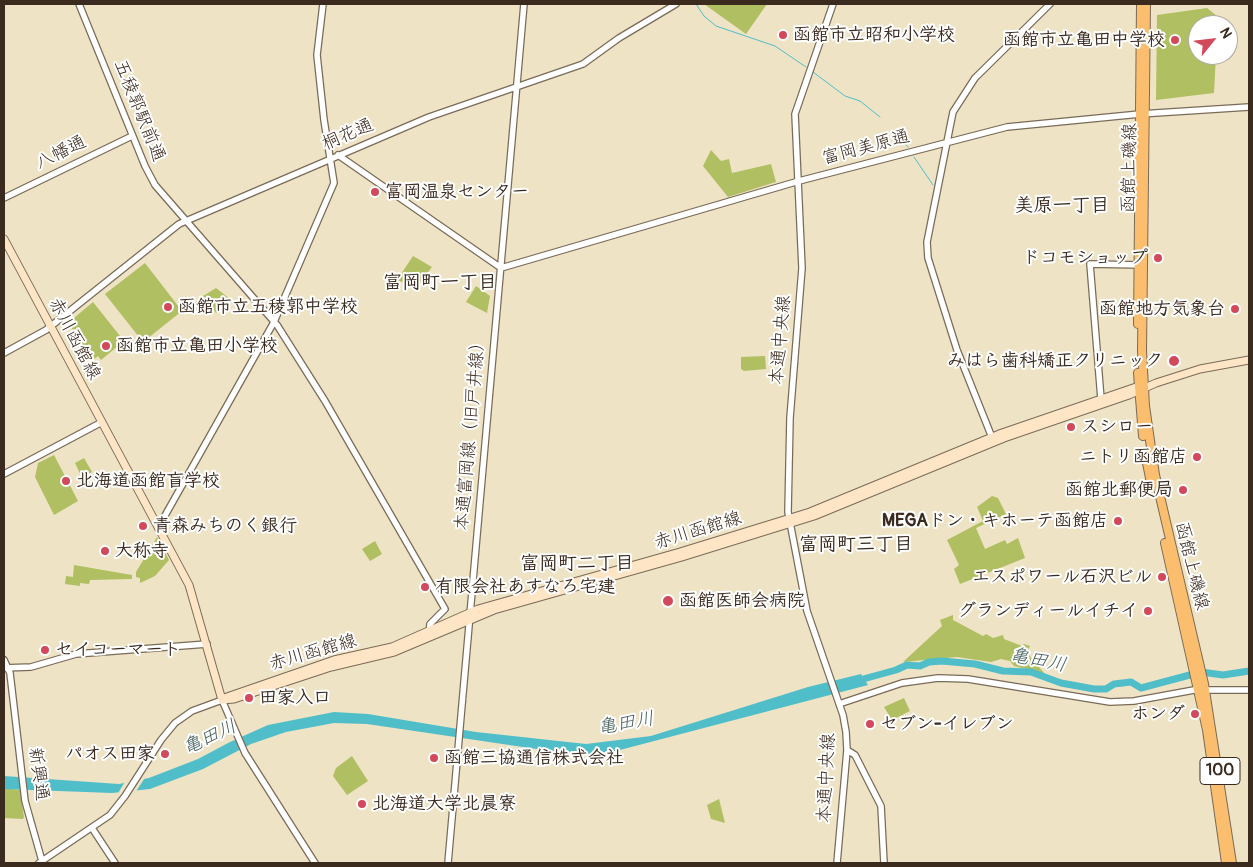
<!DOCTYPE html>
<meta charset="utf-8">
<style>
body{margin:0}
#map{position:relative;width:1253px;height:867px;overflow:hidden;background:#eee3c5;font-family:Pangolin,sans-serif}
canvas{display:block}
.frame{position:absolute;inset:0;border:5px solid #3b2a1e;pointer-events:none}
.north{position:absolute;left:1188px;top:15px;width:50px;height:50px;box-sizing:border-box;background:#fff;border:1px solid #b1aaa5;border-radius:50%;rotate:61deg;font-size:14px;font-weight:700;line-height:20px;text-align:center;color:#3b2a1e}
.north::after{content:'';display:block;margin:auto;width:18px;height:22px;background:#d1495b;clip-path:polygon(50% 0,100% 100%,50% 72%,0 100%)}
</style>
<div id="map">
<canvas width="1253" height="867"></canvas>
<div class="frame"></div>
<div class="north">N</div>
</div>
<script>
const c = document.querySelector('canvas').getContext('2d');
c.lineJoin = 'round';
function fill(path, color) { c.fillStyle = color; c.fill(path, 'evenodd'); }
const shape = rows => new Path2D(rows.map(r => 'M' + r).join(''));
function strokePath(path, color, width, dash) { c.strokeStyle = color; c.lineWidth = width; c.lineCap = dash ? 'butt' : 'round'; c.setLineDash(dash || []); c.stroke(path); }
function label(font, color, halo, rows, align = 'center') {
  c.font = font + ' Pangolin,"Klee One",sans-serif'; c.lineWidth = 4; c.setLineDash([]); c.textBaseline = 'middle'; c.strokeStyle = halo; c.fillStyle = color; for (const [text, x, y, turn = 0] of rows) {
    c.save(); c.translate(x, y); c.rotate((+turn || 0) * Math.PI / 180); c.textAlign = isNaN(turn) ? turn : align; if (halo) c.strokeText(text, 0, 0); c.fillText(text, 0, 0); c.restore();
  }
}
const green = shape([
 [704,4,767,4,746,34],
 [1207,8,1217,16,1217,25,1198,25,1198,55,1216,55,1214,93,1156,100,1157,15],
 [711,150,721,161,729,159,732,173,771,164,776,182,728,197,703,166],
 [413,256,432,267,416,288,397,280],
 [145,263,182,311,143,342,105,294],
 [476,286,490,296,487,313,466,302],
 [216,288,230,299,216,313,203,296],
 [93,302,124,341,101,360,98,356,93,360,68,323],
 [765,356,766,369,744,371,741,369,741,357],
 [54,455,78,501,54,515,35,477,38,463],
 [84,458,92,472,82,478,75,463],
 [992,496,998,498,1006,514,976,528,985,549,1005,540,1007,544,1018,538,1025,558,960,584,954,569,959,565,947,540,983,521,977,507],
 [157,537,169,560,155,576,140,583,140,578,136,577,136,572],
 [375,541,382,554,370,561,362,549],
 [74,565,132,575,132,579,90,580,89,584,80,583,80,586,65,584,66,576,73,577],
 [953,615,953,620,983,636,986,634,993,638,1003,635,1004,639,1022,646,1024,644,1030,646,1027,653,1045,674,1014,666,1010,661,1001,659,991,662,957,657,903,662,942,626,940,620],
 [904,698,910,711,892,720,884,707],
 [352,756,368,781,347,795,333,776,336,768],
 [4,788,20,790,24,817,23,819,4,818],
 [719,799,725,823,711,819,707,805]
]);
const water = shape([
 [861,674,868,685,616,751,588,754,550,751,367,724,334,723,286,732,251,744,203,769,150,789,112,793,4,789,4,776,119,784,149,778,198,759,230,742,268,725,334,712,368,714,476,732,586,744,651,736,808,687]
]);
const pier = shape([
 [146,776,135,793,117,795,126,780]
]);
const stream = shape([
 [696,4,704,16,716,26,775,46,806,67],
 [813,72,845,96,860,101,880,117],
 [894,132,908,147],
 [914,157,933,185]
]);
const river = shape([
 [856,681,896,670,907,665,920,666,929,662,942,661,975,664,1003,671,1031,672,1061,683,1094,689,1106,689,1114,684,1131,682,1141,688,1201,672,1223,675,1249,671]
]);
const tertiary = shape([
 [79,4,145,166,155,185,277,325,325,401,445,609,430,624,429,635],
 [833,4,795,114,802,268,790,418,788,512,807,611,843,715,846,732,847,750,837,863],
 [338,155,501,268,799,181,1007,127,1140,114,1249,107],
 [4,198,132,136],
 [4,353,46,330,179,224,429,117,583,64,619,38,676,4],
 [1101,399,1090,264,1142,265],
 [993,440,957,350,928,258,927,242,953,112,975,78,1050,4],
 [4,474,102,422],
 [158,528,274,322,334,183,324,120,317,55,323,4],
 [4,660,10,673,25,801,42,861],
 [4,668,31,667,76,654,207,644],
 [839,704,902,683,938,678,968,679,1110,702,1134,701,1194,690,1249,690],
 [847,750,855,755,881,806,884,863],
 [92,828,115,863],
 [39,863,110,815,125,796,161,740,175,723,192,711,222,700,245,753,315,863],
 [448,863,524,4]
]);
const secondary = shape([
 [4,239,189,585,222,700],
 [224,698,334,660,392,647,478,609,680,552,810,512,1002,433,1142,385],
 [222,700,234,699,331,667,394,652,494,610,682,557,814,516,1004,438,1129,395,1156,383,1200,369,1249,360]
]);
const primary = shape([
 [1146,4,1142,351,1145,406,1155,475,1204,684,1232,863],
 [1138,324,1141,4],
 [1138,373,1143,436],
 [1146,458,1151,483],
 [1165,543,1207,730,1226,863]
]);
const markers = [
 [783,35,5,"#d1495b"],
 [1175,40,5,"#d1495b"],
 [375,192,5,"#d1495b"],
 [1158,258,5,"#d1495b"],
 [168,307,5,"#d1495b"],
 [1235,309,5,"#d1495b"],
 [106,346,5,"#d1495b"],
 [1174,361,6,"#d1495b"],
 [1071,427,5,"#d1495b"],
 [1197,457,5,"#d1495b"],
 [66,481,5,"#d1495b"],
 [1183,490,5,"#d1495b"],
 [1118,521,5,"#d1495b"],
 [143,526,5,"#d1495b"],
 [105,551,5,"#d1495b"],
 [1162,577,5,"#d1495b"],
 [425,587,5,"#d1495b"],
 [668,601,6,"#d1495b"],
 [1148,611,5,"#d1495b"],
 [45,650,5,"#d1495b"],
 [249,698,5,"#d1495b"],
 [1195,714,5,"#d1495b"],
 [870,724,5,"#d1495b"],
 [165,754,5,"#d1495b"],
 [434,758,5,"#d1495b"],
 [362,804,5,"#d1495b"]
];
const shields = [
 [1220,771,40]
];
const shieldNames = [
 ["100",1220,771]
];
const poiNames = [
 ["函館市立昭和小学校",793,35],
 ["函館市立亀田中学校",1165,40,"right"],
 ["富岡温泉センター",385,192],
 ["ドコモショップ",1148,258,"right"],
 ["函館市立五稜郭中学校",178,307],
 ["函館地方気象台",1225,309,"right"],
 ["函館市立亀田小学校",116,346],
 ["みはら歯科矯正クリニック",1163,361,"right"],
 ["スシロー",1081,427],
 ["ニトリ函館店",1187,457,"right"],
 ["北海道函館盲学校",76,481],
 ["函館北郵便局",1173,490,"right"],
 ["MEGAドン・キホーテ函館店",1108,521,"right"],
 ["青森みちのく銀行",153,526],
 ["大称寺",115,551],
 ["エスポワール石沢ビル",1152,577,"right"],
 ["有限会社あすなろ宅建",435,587],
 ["函館医師会病院",679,601],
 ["グランディールイチイ",1138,611,"right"],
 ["セイコーマート",55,650],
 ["田家入口",259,698],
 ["ホンダ",1185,714,"right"],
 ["セブン-イレブン",880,724],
 ["パオス田家",155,754,"right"],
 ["函館三協通信株式会社",444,758],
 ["北海道大学北晨寮",372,804]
];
const streetNames = [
 ["五稜郭駅前通",139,111,68],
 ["桐花通",348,135,-23],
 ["富岡美原通",866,148,-15],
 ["八幡通",61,153,-26],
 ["函館上磯線",1130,168,-89],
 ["赤川函館線",74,339,62],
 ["本通中央線",781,340,-85],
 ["本通富岡線（旧戸井線）",471,432,-85],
 ["赤川函館線",698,531,-17],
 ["函館上磯線",1191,566,76],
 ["赤川函館線",313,653,-16],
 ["新興通",38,774,82],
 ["本通中央線",827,778,-87]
];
const neighbourhoodNames = [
 ["美原一丁目",1062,206],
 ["富岡町一丁目",440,283],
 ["富岡町三丁目",856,545],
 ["富岡町二丁目",577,564]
];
const waterNames = [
 ["亀田川",1038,661,11],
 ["亀田川",626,724,-10],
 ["亀田川",210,738,-25]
];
fill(green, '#b0bf61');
fill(water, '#50bec9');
fill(pier, '#eee3c5');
strokePath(stream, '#50bec9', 1);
strokePath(river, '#50bec9', 7);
strokePath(tertiary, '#7a6b58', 8);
strokePath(secondary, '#7a6b58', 9);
strokePath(primary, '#7a6b58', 10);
strokePath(tertiary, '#fff', 5.5);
strokePath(secondary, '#fde5c5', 7);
strokePath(primary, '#fabe6e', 8);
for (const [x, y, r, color] of markers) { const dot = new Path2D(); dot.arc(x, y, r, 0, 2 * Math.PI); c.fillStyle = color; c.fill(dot); strokePath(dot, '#fff', 2); }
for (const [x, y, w] of shields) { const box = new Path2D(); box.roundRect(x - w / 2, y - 13.5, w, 27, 4); c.fillStyle = '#fff'; c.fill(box); strokePath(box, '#3b2a1e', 1); }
label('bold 16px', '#3b2a1e', null, shieldNames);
label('bold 18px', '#3b2a1e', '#fff', poiNames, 'left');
label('18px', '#3b2a1e', '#fff', streetNames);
label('bold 19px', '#3b2a1e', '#fff', neighbourhoodNames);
label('italic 19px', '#425e5a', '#fff', waterNames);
</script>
